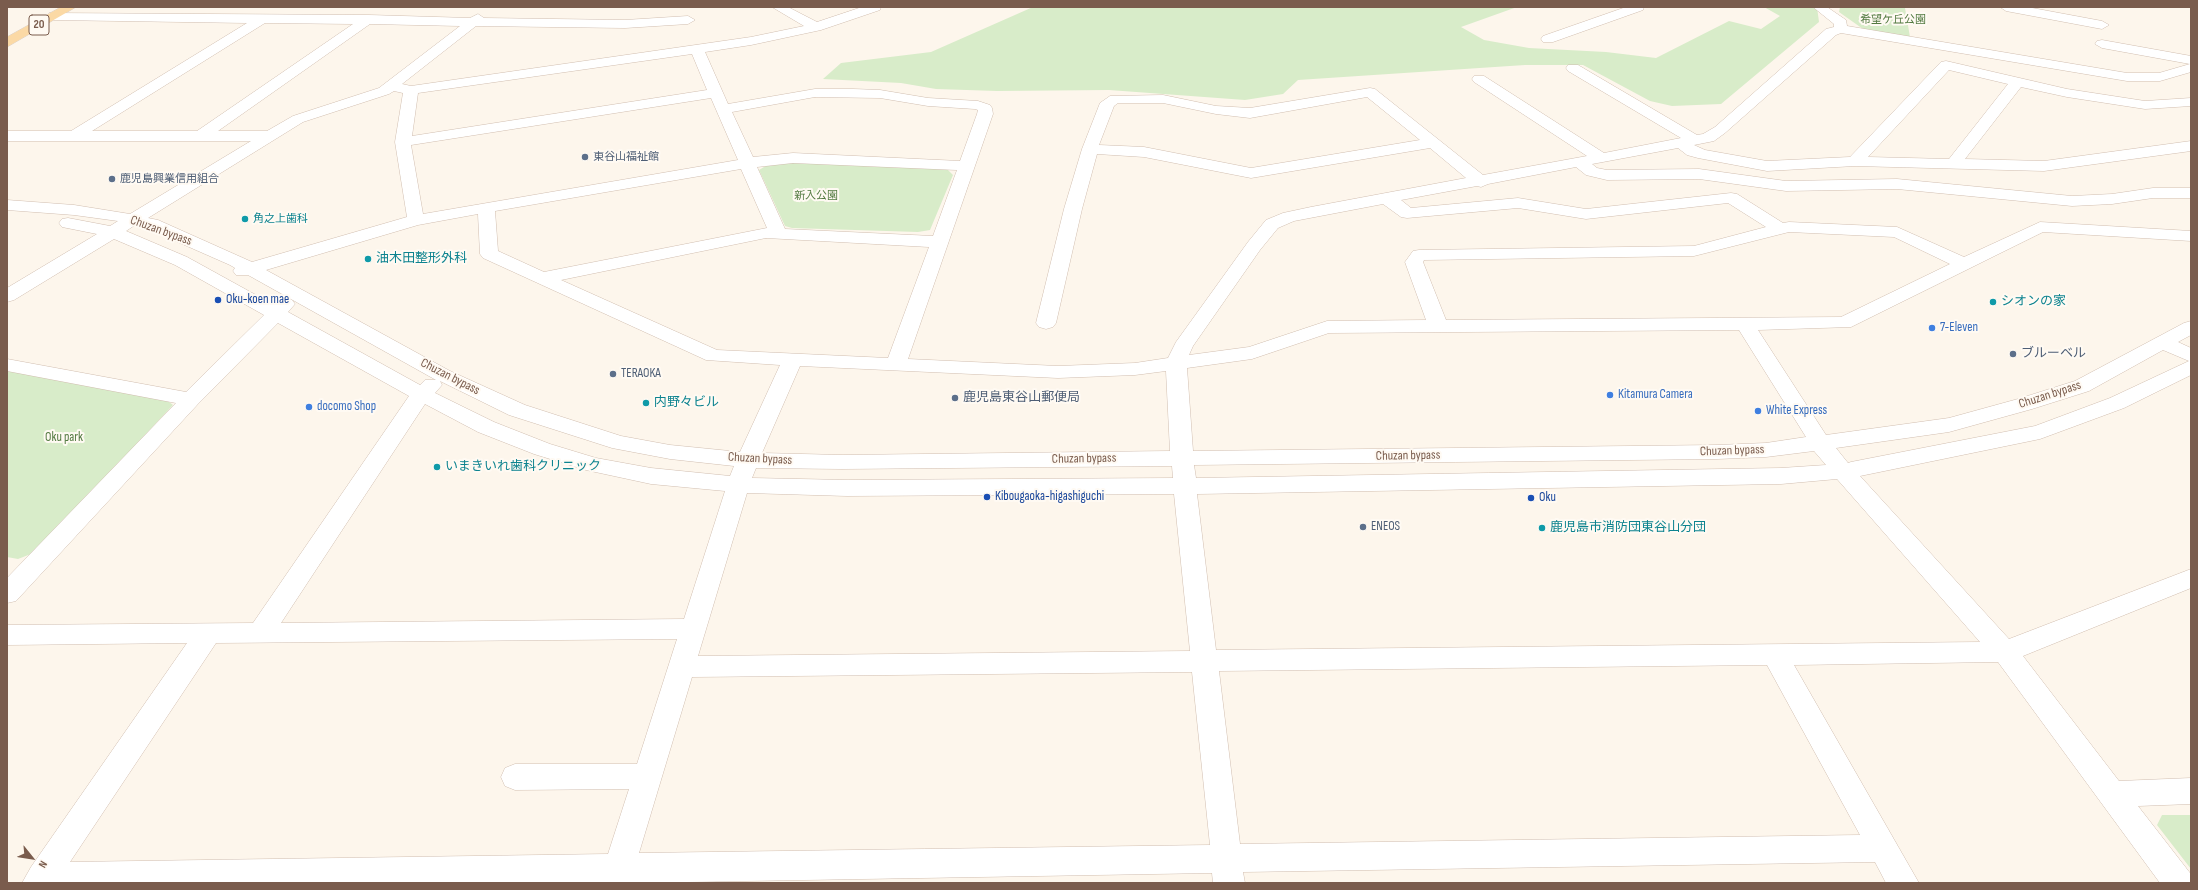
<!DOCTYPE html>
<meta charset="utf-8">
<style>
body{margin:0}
#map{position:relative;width:2198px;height:890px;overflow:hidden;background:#fdf6ec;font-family:"Sofia Sans Condensed",sans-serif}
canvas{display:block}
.frame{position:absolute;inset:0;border:8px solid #7a5c4d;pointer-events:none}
.north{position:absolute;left:12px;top:838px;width:40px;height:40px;-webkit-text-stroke:3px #fffaf3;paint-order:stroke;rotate:120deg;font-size:11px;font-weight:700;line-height:16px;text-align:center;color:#7a5c4d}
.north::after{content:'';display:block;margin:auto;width:14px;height:18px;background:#7a5c4d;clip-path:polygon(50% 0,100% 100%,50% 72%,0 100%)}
</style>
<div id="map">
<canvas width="2198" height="890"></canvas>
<div class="frame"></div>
<div class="north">N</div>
</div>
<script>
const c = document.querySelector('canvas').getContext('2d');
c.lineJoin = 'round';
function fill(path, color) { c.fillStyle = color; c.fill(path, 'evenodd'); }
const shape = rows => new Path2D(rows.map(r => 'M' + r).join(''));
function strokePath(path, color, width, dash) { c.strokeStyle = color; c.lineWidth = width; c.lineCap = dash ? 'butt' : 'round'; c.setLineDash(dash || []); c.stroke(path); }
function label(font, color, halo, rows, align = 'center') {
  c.font = font + ' "Sofia Sans Condensed","Noto Sans JP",sans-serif'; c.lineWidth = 4; c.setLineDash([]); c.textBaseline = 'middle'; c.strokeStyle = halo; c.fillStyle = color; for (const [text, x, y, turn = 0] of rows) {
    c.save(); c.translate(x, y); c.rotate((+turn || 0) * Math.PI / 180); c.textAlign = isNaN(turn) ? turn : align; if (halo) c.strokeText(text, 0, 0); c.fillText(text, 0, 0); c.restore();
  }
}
const green = shape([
 [1033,7,1517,7,1461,27,1484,40,1529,48,1606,52,1656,58,1729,21,1761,29,1780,16,1764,7,1817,7,1819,22,1721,104,1672,106,1650,101,1583,65,1525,65,1298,80,1283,94,1245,100,1109,90,997,91,936,89,901,83,823,79,841,63,931,52],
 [1840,7,1905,8,1910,37,1863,29,1839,12],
 [781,162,947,169,953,175,930,230,918,232,792,228,785,226,759,170,769,164],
 [7,370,165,399,173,405,36,552,18,559,7,557],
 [2162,815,2191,815,2191,869,2157,825]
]);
const minor = shape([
 [772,7,788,7,817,22,862,7,881,7,880,10,821,30,751,45,705,52,728,104,815,89,853,89,880,90,928,98,978,101,990,105,992,108,993,114,908,359,1058,366,1135,363,1168,358,1176,342,1248,242,1266,220,1283,213,1311,207,1466,178,1430,148,1251,178,1144,157,1097,154,1082,209,1056,323,1053,327,1046,329,1039,327,1036,323,1064,209,1082,149,1100,103,1110,96,1163,95,1216,106,1250,108,1370,88,1375,89,1483,175,1587,156,1474,82,1472,79,1474,76,1484,76,1604,153,1681,138,1568,71,1566,68,1568,65,1578,65,1697,135,1703,134,1715,127,1826,29,1834,27,1834,24,1813,7,1827,7,1846,20,1847,26,2127,73,2159,73,2190,64,2102,48,2095,44,2097,41,2102,40,2191,56,2191,72,2160,81,2127,81,1841,33,1836,35,1725,133,1714,141,1694,145,1705,150,1767,161,1850,157,1941,62,1946,61,2067,89,2145,101,2191,98,2191,106,2145,109,2067,97,2021,87,1965,159,2044,161,2191,141,2191,151,2044,171,1855,166,1767,171,1698,158,1687,155,1678,148,1592,164,1597,168,1607,170,1699,169,1786,181,1897,179,2072,196,2112,194,2153,188,2191,188,2191,198,2153,198,2112,204,2072,206,1897,189,1786,191,1699,179,1607,180,1586,175,1576,167,1488,184,1481,187,1477,186,1401,200,1411,208,1518,198,1586,209,1731,193,1737,194,1783,223,1789,222,1897,227,1964,257,2040,222,2191,231,2191,241,2043,232,1851,327,1758,330,1826,435,1949,418,2018,399,2075,381,2184,323,2191,321,2191,335,2178,342,2191,348,2191,375,2124,408,2040,439,1860,476,2009,639,2191,569,2191,588,2023,656,2119,781,2191,778,2191,804,2138,806,2190,873,2191,883,2160,883,1998,662,1794,665,1919,883,1886,883,1875,862,1243,872,1245,883,1213,883,1212,873,630,883,22,883,31,867,187,643,7,645,7,625,253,623,409,396,278,323,198,404,16,601,7,603,7,578,176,403,7,371,7,359,186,392,264,315,175,265,114,239,14,300,7,302,7,288,97,234,62,227,59,223,62,219,68,218,110,226,118,221,74,215,7,210,7,200,74,205,130,214,251,141,7,141,7,131,71,131,247,23,54,20,47,16,49,13,369,15,470,18,478,14,484,18,625,20,688,16,695,20,688,24,625,28,476,26,402,84,411,86,751,37,804,26,772,7],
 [265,23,353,24,197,131,92,131,265,23],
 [370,24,460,26,379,88,293,116,267,131,218,131,370,24],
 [692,54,707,90,412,136,418,93,692,54],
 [1949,70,2008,84,1949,159,1868,157,1949,70],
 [394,91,403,93,395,142,407,217,252,262,158,220,148,218,303,122,389,94,394,91],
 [815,97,880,98,928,106,975,109,978,110,977,114,960,161,793,153,753,157,732,112,815,97],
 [1367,97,1420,140,1251,168,1144,147,1099,145,1114,106,1118,103,1163,103,1216,114,1250,118,1367,97],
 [711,98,738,160,423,214,411,145,711,98],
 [793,163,957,170,933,236,785,229,757,167,793,163],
 [741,169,767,228,544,272,498,251,495,211,741,169],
 [1728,203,1766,227,1694,246,1419,250,1413,251,1405,262,1426,320,1327,321,1249,347,1189,355,1193,346,1260,250,1278,228,1294,221,1383,204,1401,217,1407,218,1518,208,1586,219,1728,203],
 [478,214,480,254,483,258,706,360,780,365,740,452,670,445,621,436,525,405,450,371,266,270,418,225,478,214],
 [135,225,146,228,230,265,235,268,233,271,236,275,248,275,436,380,425,380,420,385,288,312,295,304,292,300,285,298,278,300,274,305,187,257,126,231,135,225],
 [1789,232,1894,237,1950,264,1841,317,1446,320,1423,262,1424,260,1694,256,1789,232],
 [766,238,929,247,888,358,717,350,561,280,766,238],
 [1739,330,1806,437,1766,443,1717,445,1193,451,1187,368,1252,359,1329,333,1739,330],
 [2163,350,2189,361,2110,398,2035,426,1851,462,1848,463,1836,448,1949,432,2032,409,2089,391,2163,350],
 [800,366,1058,378,1135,375,1166,371,1170,451,842,455,762,453,800,366],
 [440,381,509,415,612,448,670,459,734,466,730,476,651,468,596,458,550,444,494,422,435,393,442,385,440,381],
 [425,404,478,432,534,454,586,470,651,484,725,491,684,619,281,623,425,404],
 [1814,451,1826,465,1781,468,1196,478,1194,465,1717,459,1766,457,1814,451],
 [1172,466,1173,478,847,480,752,478,756,468,842,469,1172,466],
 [1837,479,1980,642,1216,650,1197,494,1781,484,1837,479],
 [747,493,847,496,1174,494,1190,651,698,656,747,493],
 [677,639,637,764,515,764,505,768,501,777,505,786,515,790,629,789,608,854,70,862,216,643,677,639],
 [1767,665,1860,835,1240,844,1219,671,1767,665],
 [1192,672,1210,845,639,853,692,677,1192,672],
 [1626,7,1644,7,1643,10,1553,42,1543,42,1541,39,1543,36,1626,7],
 [2000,7,2027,7,2102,21,2109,25,2102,29,2006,11,2000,7]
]);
const major = shape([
 [61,7,76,7,7,47,7,37,61,7]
]);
const markers = [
 [585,157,4,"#5c6f8a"],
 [112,179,4,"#5c6f8a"],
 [245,219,4,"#0f9aa8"],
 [368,259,4,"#0f9aa8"],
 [218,300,4,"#1a4fb4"],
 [1993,302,4,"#0f9aa8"],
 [1932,328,4,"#3f7fe0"],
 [2013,354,4,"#5c6f8a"],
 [613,374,4,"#5c6f8a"],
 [1610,395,4,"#3f7fe0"],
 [955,398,4,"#5c6f8a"],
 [646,403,4,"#0f9aa8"],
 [309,407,4,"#3f7fe0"],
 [1758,411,4,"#3f7fe0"],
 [437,467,4,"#0f9aa8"],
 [987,497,4,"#1a4fb4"],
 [1531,498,4,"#1a4fb4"],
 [1363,527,4,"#5c6f8a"],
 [1542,528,4,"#0f9aa8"]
];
const farParknames = [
 ["希望ケ丘公園",1893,20],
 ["新入公園",816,196]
];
const farServicenames = [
 ["東谷山福祉館",593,157],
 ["鹿児島興業信用組合",120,179]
];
const farCulturenames = [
 ["角之上歯科",253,219]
];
const shields = [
 [39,25,20]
];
const shieldNames = [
 ["20",39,25]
];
const streetNames = [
 ["Chuzan bypass",161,231,20],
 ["Chuzan bypass",450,377,27],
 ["Chuzan bypass",2050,395,-18],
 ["Chuzan bypass",1732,451,-2],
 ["Chuzan bypass",1408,456,-1],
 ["Chuzan bypass",760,459,3],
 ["Chuzan bypass",1084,459,-1]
];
const cultureNames = [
 ["油木田整形外科",376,259],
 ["シオンの家",2001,302],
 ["内野々ビル",654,403],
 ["いまきいれ歯科クリニック",445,467],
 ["鹿児島市消防団東谷山分団",1550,528]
];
const transitNames = [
 ["Oku-koen mae",226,300],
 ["Kibougaoka-higashiguchi",995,497],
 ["Oku",1539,498]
];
const shopNames = [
 ["7-Eleven",1940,328],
 ["Kitamura Camera",1618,395],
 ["docomo Shop",317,407],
 ["White Express",1766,411]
];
const serviceNames = [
 ["ブルーベル",2021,354],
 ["TERAOKA",621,374],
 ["鹿児島東谷山郵便局",963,398],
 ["ENEOS",1371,527]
];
const parkNames = [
 ["Oku park",64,438]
];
fill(green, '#d8ecc9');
strokePath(minor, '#d1beb0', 1);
strokePath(major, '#dad1cd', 1);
fill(minor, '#fff');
fill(major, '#fbd9a5');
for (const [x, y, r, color] of markers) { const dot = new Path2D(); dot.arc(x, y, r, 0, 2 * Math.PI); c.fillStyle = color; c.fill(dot); strokePath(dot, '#fffaf3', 1.5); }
label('11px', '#537a41', '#fffaf3', farParknames);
label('11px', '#4e5e75', '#fffaf3', farServicenames, 'left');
label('11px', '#0d838f', '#fffaf3', farCulturenames, 'left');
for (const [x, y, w] of shields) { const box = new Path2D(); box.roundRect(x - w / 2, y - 10, w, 20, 3); c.fillStyle = '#fffaf3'; c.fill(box); strokePath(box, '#7a5c4d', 1); }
label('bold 12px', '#7a5c4d', null, shieldNames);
label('13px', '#7a5c4d', '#fffaf3', streetNames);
label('13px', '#0d838f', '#fffaf3', cultureNames, 'left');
label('13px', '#164399', '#fffaf3', transitNames, 'left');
label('13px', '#366cbe', '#fffaf3', shopNames, 'left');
label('13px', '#4e5e75', '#fffaf3', serviceNames, 'left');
label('13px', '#537a41', '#fffaf3', parkNames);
</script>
